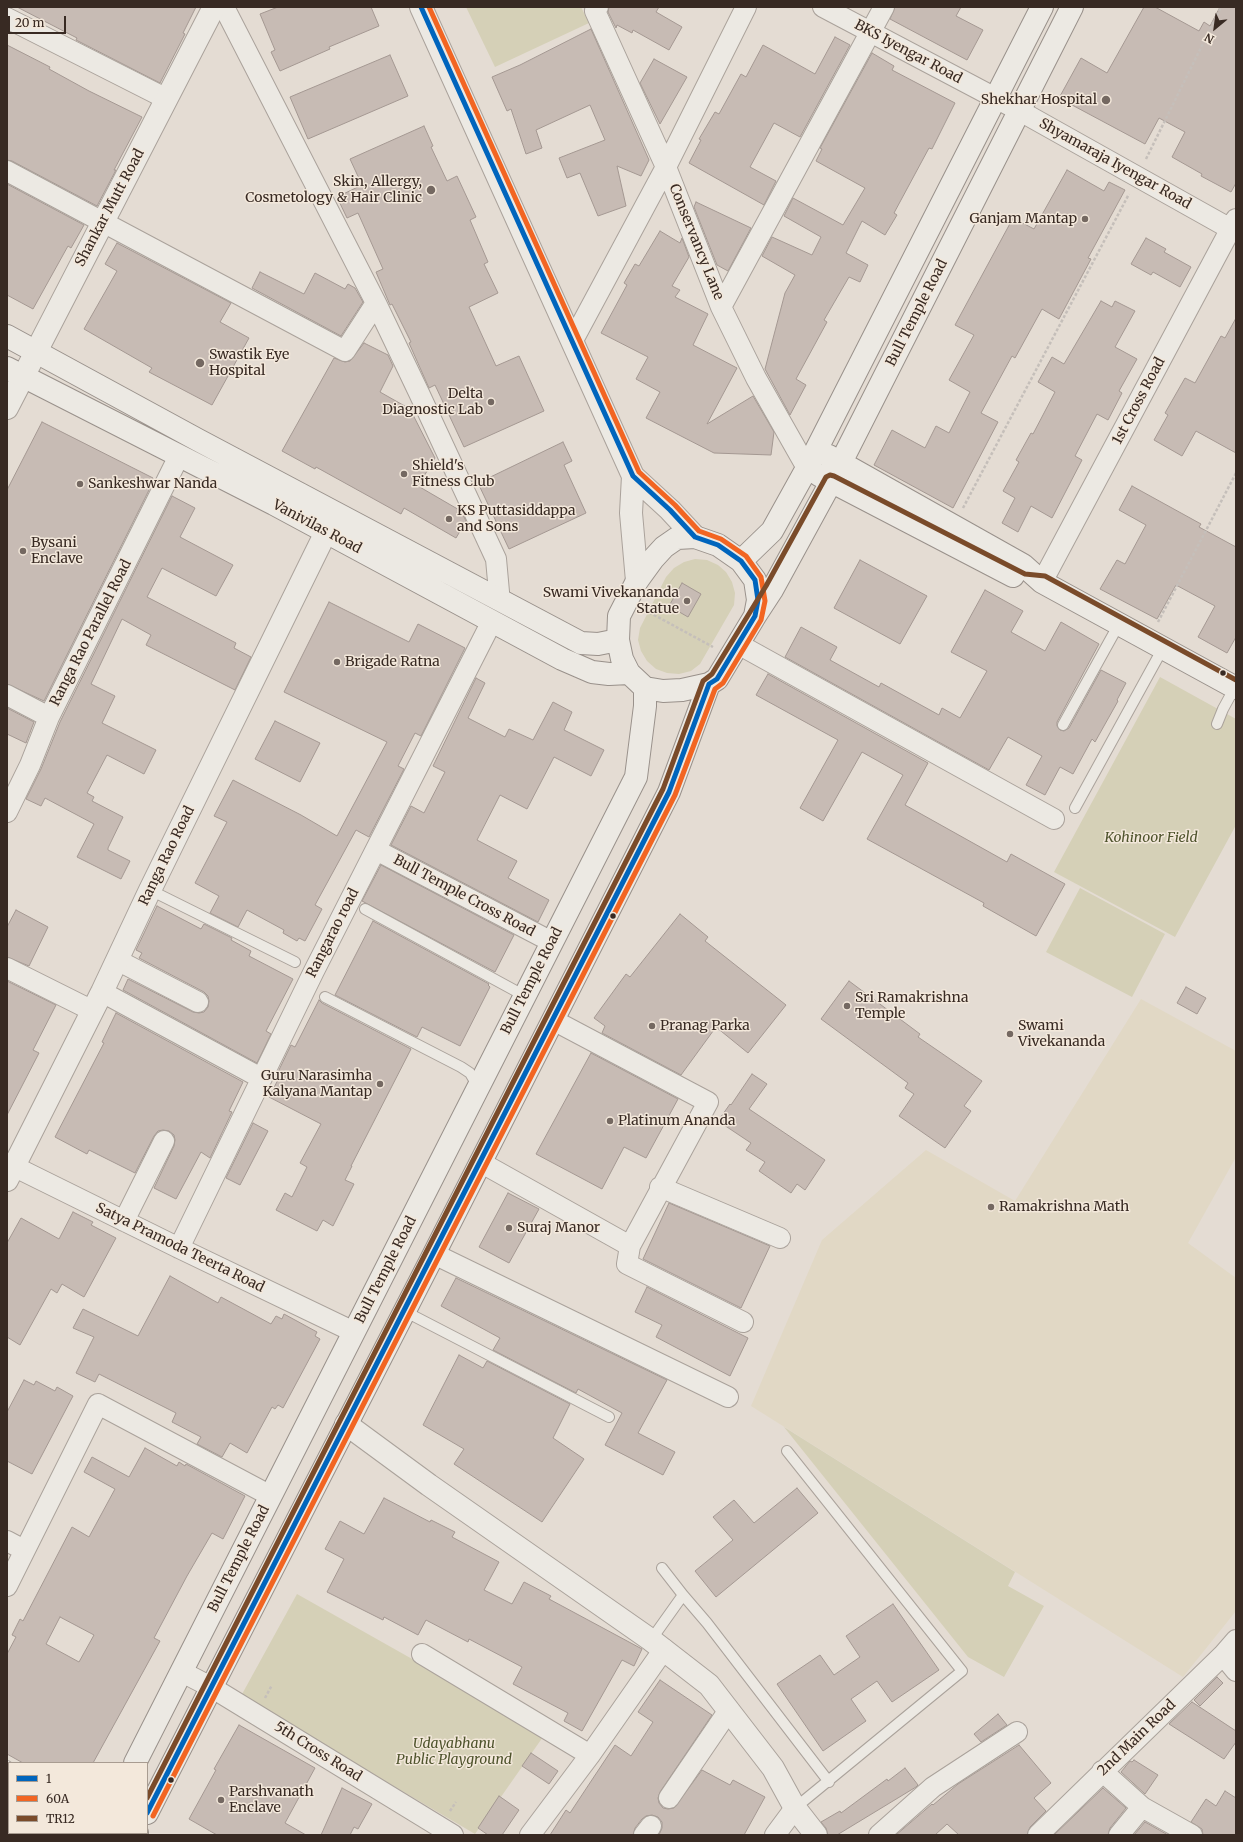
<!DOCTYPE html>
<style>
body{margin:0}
#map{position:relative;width:1243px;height:1842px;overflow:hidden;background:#e4dcd3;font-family:Merriweather,serif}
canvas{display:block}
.frame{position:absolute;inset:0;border:8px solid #382a23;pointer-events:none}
.legend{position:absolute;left:8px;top:1762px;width:140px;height:72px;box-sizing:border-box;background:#f3e8db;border:1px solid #a89c91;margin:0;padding:5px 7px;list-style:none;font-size:12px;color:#382a23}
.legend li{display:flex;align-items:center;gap:8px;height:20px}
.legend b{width:20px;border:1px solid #a89c91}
.north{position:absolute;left:1195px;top:8px;width:40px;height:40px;-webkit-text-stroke:3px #f3e8db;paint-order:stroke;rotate:209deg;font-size:11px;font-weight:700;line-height:16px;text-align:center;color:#382a23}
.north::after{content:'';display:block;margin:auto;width:14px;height:18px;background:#382a23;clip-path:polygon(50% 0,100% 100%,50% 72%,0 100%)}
.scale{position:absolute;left:8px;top:16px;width:58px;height:18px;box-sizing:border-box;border:2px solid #382a23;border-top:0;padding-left:5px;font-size:12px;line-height:14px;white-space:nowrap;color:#382a23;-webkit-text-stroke:3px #f3e8db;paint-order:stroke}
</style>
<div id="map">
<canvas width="1243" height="1842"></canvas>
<div class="frame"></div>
<ul class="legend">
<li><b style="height:5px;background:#0065bd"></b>1</li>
<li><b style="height:5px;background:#f26522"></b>60A</li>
<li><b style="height:5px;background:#7a4b2a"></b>TR12</li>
</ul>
<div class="north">N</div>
<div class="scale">20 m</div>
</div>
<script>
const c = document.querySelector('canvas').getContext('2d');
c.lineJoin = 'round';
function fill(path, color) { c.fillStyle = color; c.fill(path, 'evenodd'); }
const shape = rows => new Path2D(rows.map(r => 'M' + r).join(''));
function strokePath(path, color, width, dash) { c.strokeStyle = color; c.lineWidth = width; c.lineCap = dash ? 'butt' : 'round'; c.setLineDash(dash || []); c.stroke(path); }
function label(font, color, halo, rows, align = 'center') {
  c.font = font + ' Merriweather,serif'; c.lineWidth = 3; c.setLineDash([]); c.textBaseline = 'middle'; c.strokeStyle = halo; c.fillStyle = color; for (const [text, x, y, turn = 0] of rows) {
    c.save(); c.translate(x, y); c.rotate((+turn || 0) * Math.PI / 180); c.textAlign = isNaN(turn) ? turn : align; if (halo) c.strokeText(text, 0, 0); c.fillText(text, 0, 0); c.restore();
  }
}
const farmland = shape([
 [1141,999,1236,1051,1236,1157,1188,1243,1236,1278,1236,1611,1183,1677,751,1406,822,1240,926,1150,1015,1201]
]);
const green = shape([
 [466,7,581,7,589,23,495,67],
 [695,559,707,560,718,565,726,572,732,582,735,593,734,605,700,664,691,671,679,674,667,673,656,669,647,661,641,651,638,640,640,628,666,577,674,568,684,562],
 [1160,677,1236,719,1236,825,1175,937,1054,872],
 [1080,888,1165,934,1132,997,1046,952],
 [784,1427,1015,1572,1008,1586,1044,1606,1004,1677,968,1657],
 [297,1594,545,1734,475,1834,241,1696]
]);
const building = shape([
 [17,7,196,7,183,33,185,34,160,83,76,40,77,38,17,7],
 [278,7,371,7,379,26,329,47,330,49,280,71,271,52,275,50,260,14,278,7],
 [609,7,659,7,656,12,682,27,669,50,633,30,632,33,617,25,616,28,608,12,609,7],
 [895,7,961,7,956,16,983,30,967,60,890,19,895,7],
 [1144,7,1155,7,1199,31,1204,22,1210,26,1220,7,1236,7,1236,183,1231,192,1201,176,1202,174,1172,157,1185,132,1159,118,1145,144,1059,98,1081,58,1107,73,1144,7],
 [591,29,649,160,641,176,617,166,626,206,598,216,580,173,567,178,559,158,605,140,590,105,536,130,542,148,526,154,511,109,507,111,492,77,520,65,591,29],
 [835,37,850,45,800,137,774,123,750,167,776,181,764,205,689,163,701,140,699,139,715,112,719,114,741,74,746,77,763,45,815,74,835,37],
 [7,45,50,67,49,69,89,91,142,117,114,170,116,170,97,206,12,161,7,160,7,45],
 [872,53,894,66,892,70,955,103,932,149,929,148,894,213,897,215,885,235,862,221,846,253,868,265,860,282,849,277,824,320,827,322,796,379,806,385,790,415,765,369,785,293,795,275,762,256,772,237,812,255,821,237,784,216,793,198,843,225,865,188,816,161,822,149,820,148,872,53],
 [390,55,408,96,308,139,290,97,390,55],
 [654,59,687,77,660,124,640,83,654,59],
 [424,126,433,146,431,147,447,181,457,176,476,217,470,220,488,262,484,264,498,293,469,307,496,366,519,356,544,411,464,447,435,385,429,388,409,343,411,342,392,304,390,305,376,272,383,269,358,213,347,218,337,197,362,185,350,159,424,126],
 [1067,170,1104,191,1109,182,1125,190,1088,258,1091,259,1059,319,1042,309,1015,358,1012,356,981,413,998,422,953,508,874,465,892,430,925,448,936,426,949,433,970,392,949,380,974,335,955,325,1013,218,1034,229,1067,170],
 [7,184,84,225,71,248,68,246,33,309,7,295,7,184],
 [696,202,751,228,728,271,717,265,694,207,696,202],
 [660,231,680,243,682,238,689,257,672,286,680,290,675,297,708,314,693,345,737,368,707,424,753,396,774,432,771,455,714,453,646,418,660,392,636,379,648,357,601,333,627,285,624,283,635,264,639,266,660,231],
 [1146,238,1166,249,1164,252,1191,267,1180,287,1153,272,1151,275,1131,264,1146,238],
 [117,243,231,303,220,322,249,338,212,405,149,372,152,368,84,329,117,271,105,264,117,243],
 [260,272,304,294,315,273,345,289,348,284,355,288,363,302,341,336,252,288,260,272],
 [1101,301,1112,307,1115,301,1135,311,1115,347,1137,359,1119,391,1122,393,1108,420,1097,414,1075,456,1082,460,1052,518,1031,506,1018,532,1002,523,1015,498,1003,491,1019,462,1016,460,1031,433,1033,434,1055,392,1038,382,1052,357,1064,364,1101,301],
 [1236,318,1236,453,1196,431,1182,456,1154,440,1168,415,1165,413,1185,378,1195,383,1221,336,1225,338,1236,318],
 [364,343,388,355,393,366,380,392,410,409,435,458,418,486,461,511,466,521,456,538,404,508,401,514,316,467,315,469,282,451,334,358,345,362,350,361,364,343],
 [42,422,153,478,150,485,151,486,44,701,7,684,7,490,42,422],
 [563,442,572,461,564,465,586,513,509,549,478,483,563,442],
 [1132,486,1201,524,1199,527,1236,547,1236,637,1227,653,1198,637,1215,606,1176,585,1157,619,1100,589,1117,560,1125,564,1146,525,1119,510,1132,486],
 [172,496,195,508,180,537,233,565,216,596,162,568,147,597,236,643,234,648,251,657,235,690,146,645,151,635,122,619,91,684,115,696,102,723,156,750,144,774,107,755,87,793,94,797,92,801,123,817,108,848,108,850,130,861,121,879,77,857,94,824,45,798,41,806,26,799,41,769,60,722,172,496],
 [860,560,927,596,900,644,834,608,860,560],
 [682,583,701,594,688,617,669,606,682,583],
 [985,590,1023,611,1011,632,1045,651,1061,622,1099,644,1057,722,1057,726,1060,730,1064,731,1069,728,1101,670,1126,683,1117,700,1118,701,1095,742,1092,739,1073,774,1060,767,1045,795,1026,785,1042,756,1008,737,989,770,785,657,801,627,837,647,830,660,879,687,881,683,939,715,942,708,960,718,987,671,951,652,985,590],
 [329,602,409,642,418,624,465,648,421,736,415,733,398,766,404,769,369,837,356,830,315,905,322,909,305,941,299,938,297,941,283,933,284,930,247,910,238,927,210,913,219,896,195,883,227,822,214,816,233,780,301,815,337,836,387,742,284,692,329,602],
 [768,674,928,763,905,805,1007,862,1011,854,1065,884,1036,936,983,906,984,903,867,839,903,775,862,752,823,821,800,808,838,740,756,695,768,674],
 [476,678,485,683,468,718,505,737,509,729,533,740,553,702,572,712,564,730,604,750,591,776,554,757,527,809,500,795,477,840,517,861,508,878,549,900,538,922,391,845,411,806,424,813,445,772,433,766,476,678],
 [7,708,34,722,26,743,7,734,7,708],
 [275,721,320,743,300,782,255,759,275,721],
 [381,865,514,935,495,972,362,901,381,865],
 [157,906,201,929,204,924,232,938,231,940,251,951,249,956,293,979,266,1031,271,1034,257,1063,123,990,128,979,193,1012,199,1013,204,1012,208,1007,209,1001,208,996,204,992,139,958,142,953,136,950,157,906],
 [16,910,48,927,29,966,7,957,7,927,16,910],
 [680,914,708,937,705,941,786,1005,748,1053,716,1027,681,1075,602,1033,605,1026,594,1018,626,974,630,977,680,914],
 [373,921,489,984,488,985,490,987,460,1046,422,1027,417,1037,335,995,373,921],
 [7,981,56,1005,33,1050,39,1053,7,1115,7,981],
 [849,981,920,1034,918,1037,982,1081,964,1106,971,1111,945,1148,899,1116,914,1094,905,1088,908,1083,821,1019,849,981],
 [1186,987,1206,998,1197,1014,1177,1003,1186,987],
 [319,1000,322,1003,411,1049,351,1166,352,1166,345,1180,354,1184,333,1226,323,1220,317,1231,276,1210,285,1193,292,1197,307,1167,300,1163,321,1124,269,1097,280,1076,277,1074,291,1045,295,1047,319,1000],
 [116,1013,243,1082,229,1111,232,1112,210,1158,201,1152,176,1199,154,1188,174,1146,175,1140,174,1135,169,1131,163,1130,158,1131,154,1136,135,1173,89,1150,87,1154,55,1137,104,1043,102,1042,116,1013],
 [591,1053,678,1099,646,1158,624,1147,602,1189,536,1154,591,1053],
 [752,1074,767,1084,749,1109,825,1160,805,1190,797,1184,791,1193,759,1171,765,1162,746,1150,751,1143,718,1121,730,1104,731,1105,752,1074],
 [253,1123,268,1131,240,1185,226,1178,253,1123],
 [508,1193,539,1209,509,1263,479,1247,508,1193],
 [669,1203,770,1246,741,1308,643,1259,669,1203],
 [73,1212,93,1222,91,1225,116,1238,84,1297,62,1284,57,1293,51,1289,20,1345,7,1337,7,1243,21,1218,59,1239,73,1212],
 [170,1276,218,1303,221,1297,271,1324,276,1316,282,1319,284,1314,317,1332,315,1336,320,1339,283,1408,278,1405,275,1409,272,1407,247,1453,230,1443,222,1457,197,1444,201,1437,172,1422,176,1413,99,1374,95,1382,76,1373,94,1337,73,1328,83,1309,138,1336,170,1276],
 [456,1278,667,1380,638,1433,675,1452,663,1475,605,1445,622,1413,578,1389,576,1393,493,1350,500,1338,441,1306,456,1278],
 [647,1287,748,1338,730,1376,656,1337,662,1325,635,1312,647,1287],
 [459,1355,483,1368,487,1361,570,1404,553,1438,584,1459,542,1522,454,1464,464,1449,423,1425,459,1355],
 [24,1380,34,1385,36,1381,55,1391,57,1387,73,1396,32,1474,7,1461,7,1412,24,1380],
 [145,1448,177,1466,179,1462,185,1466,186,1464,245,1496,223,1539,212,1533,187,1576,154,1638,160,1641,93,1763,23,1763,7,1754,7,1654,16,1637,12,1635,20,1619,23,1621,72,1527,89,1537,115,1489,84,1472,92,1457,129,1477,145,1448],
 [60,1617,94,1635,79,1662,46,1644,60,1617],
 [797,1488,818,1513,716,1597,695,1571,733,1540,713,1517,734,1500,754,1523,797,1488],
 [384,1498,430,1522,431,1520,455,1532,452,1537,499,1562,484,1590,512,1604,524,1582,551,1596,549,1599,642,1649,634,1666,622,1660,582,1731,564,1721,568,1713,513,1684,522,1667,469,1639,468,1642,426,1620,418,1635,384,1617,383,1620,327,1592,344,1559,325,1549,340,1521,364,1534,384,1498],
 [893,1604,939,1670,892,1702,877,1681,851,1699,866,1721,823,1751,777,1684,820,1655,834,1675,860,1657,846,1636,893,1604],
 [1217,1677,1223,1683,1200,1706,1194,1700,1217,1677],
 [660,1680,712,1715,660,1792,658,1798,659,1803,663,1808,668,1809,674,1808,702,1770,730,1785,733,1780,765,1797,744,1835,659,1835,662,1828,662,1822,658,1817,652,1815,646,1816,642,1819,635,1828,633,1835,550,1835,566,1810,570,1813,615,1745,631,1756,653,1722,638,1712,660,1680],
 [1192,1702,1236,1731,1236,1742,1224,1759,1169,1724,1192,1702],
 [998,1714,1007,1725,981,1742,974,1734,998,1714],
 [239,1725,315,1768,285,1823,306,1835,217,1835,189,1819,216,1770,214,1769,239,1725],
 [1019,1745,1051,1783,1034,1798,1046,1811,1030,1827,1027,1835,959,1835,947,1824,935,1835,896,1835,932,1804,933,1805,958,1784,1019,1745],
 [531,1753,558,1771,549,1784,522,1766,531,1753],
 [1134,1760,1158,1775,1145,1794,1121,1772,1130,1761,1132,1762,1134,1760],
 [905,1768,918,1785,916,1787,837,1835,828,1835,826,1828,821,1822,840,1811,841,1813,887,1779,888,1781,905,1768],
 [342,1788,372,1804,358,1829,354,1827,350,1835,321,1835,342,1788],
 [1103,1788,1126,1808,1110,1828,1108,1835,1054,1835,1103,1788],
 [1225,1791,1236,1798,1236,1835,1203,1835,1202,1829,1191,1822,1206,1799,1216,1806,1225,1791],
 [499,1796,519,1810,502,1835,488,1835,478,1828,499,1796],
 [1145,1822,1168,1835,1134,1835,1145,1822]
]);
const path = shape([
 [1146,159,1221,7],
 [963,508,1129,194],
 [645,610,713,647],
 [1158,622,1236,473],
 [265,1698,272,1685],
 [450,1811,456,1802]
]);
const service = shape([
 [1217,724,1223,709,1235,687],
 [1063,725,1119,624],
 [1075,808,1163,648],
 [150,890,295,962],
 [365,909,525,996],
 [325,997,461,1067,470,1073,478,1087],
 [404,1311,609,1417],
 [787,1451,962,1671,795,1808],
 [683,1595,707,1623,829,1782],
 [651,1640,683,1595,662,1568],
 [7,1766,9,1768]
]);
const minor = shape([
 [224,7,376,303,419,393,496,559,499,592,498,599],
 [598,7,595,11,666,167,721,307,756,378,807,468],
 [823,7,1020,111,1236,232],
 [7,18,167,99],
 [7,171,345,351,376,303],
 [721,307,884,7],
 [572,342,666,167,746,7],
 [1042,582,1236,219],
 [738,644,1054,819],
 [7,695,49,717],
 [7,812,30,765,49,717,179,456],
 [376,850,552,942],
 [117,960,198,1002],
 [7,968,93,1011],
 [102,992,261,1078],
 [553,1020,708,1102,630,1246,627,1264,743,1322],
 [480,1162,630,1246],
 [7,1163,179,1248,354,1332],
 [660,1187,780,1238],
 [124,1221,164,1141],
 [179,1248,314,971,492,621],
 [434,1254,728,1397],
 [7,1541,24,1550],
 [7,1586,98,1404,271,1496],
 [422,1654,590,1755],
 [1223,1655,1236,1671],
 [182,1672,211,1687,453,1835],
 [1102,1771,1142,1807],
 [669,1798,729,1710],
 [530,1835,590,1755,664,1649],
 [644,1835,651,1826],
 [775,1835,795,1808],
 [879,1835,933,1787,1017,1732],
 [1038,1835,1223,1655,1236,1640],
 [1119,1835,1142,1807,1192,1835]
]);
const tertiary = shape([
 [421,7,633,476,670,510,695,537],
 [7,408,214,7],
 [633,476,631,513,637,581],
 [7,1180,102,992,150,890,326,532],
 [346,1424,429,1485,651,1640,709,1685,773,1768,795,1808,816,1835]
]);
const secondary = shape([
 [7,336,198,440,581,643,598,644,618,640],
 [7,368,274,504,562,659,592,672,609,674,629,673],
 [829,456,1023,565,1042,582,1236,688],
 [819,475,1013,576],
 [695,537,718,545,741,561,755,580,758,600,755,616,717,679,709,684,682,690,663,691,645,688,629,673,622,659,618,640,619,616,637,581,653,559,664,547,677,538,695,537],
 [741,561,772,531,807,468,1042,7],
 [755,616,772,590,831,482,1072,7],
 [135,1763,636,777,645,706,645,688],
 [147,1813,434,1254,669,792,709,684],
 [98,1835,99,1833],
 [136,1835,137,1833]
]);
const bus1 = shape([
 [147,1813,669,792,709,684,717,679,755,616,758,600,755,580,741,561,718,545,695,537,670,510,633,476,421,7]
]);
const bus2 = shape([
 [153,1816,675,795,715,689,723,683,761,620,765,601,761,577,746,556,721,539,699,531,675,505,639,472,429,7]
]);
const bus3 = shape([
 [147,1798,663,789,703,681,712,674,766,586,826,477,830,475,834,476,1025,574,1045,576,1236,680]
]);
const markers = [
 [1106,100,5,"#746861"],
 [431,190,5,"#746861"],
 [1085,219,4,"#746861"],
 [200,363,5,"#746861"],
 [491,402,4,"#746861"],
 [404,474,4,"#746861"],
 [80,484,4,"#746861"],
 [449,519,4,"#746861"],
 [23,551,4,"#746861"],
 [687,601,4,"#746861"],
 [337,662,4,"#746861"],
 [1223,673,3.5,"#382a23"],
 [613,916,3.5,"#382a23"],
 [847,1006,4,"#746861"],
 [652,1026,4,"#746861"],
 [1010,1034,4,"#746861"],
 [380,1084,4,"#746861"],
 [610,1121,4,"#746861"],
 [991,1207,4,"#746861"],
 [509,1228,4,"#746861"],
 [171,1780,3.5,"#382a23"],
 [221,1800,4,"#746861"]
];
const streetNames = [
 ["BKS Iyengar Road",908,52,28],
 ["Shyamaraja Iyengar Road",1115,164,29],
 ["Shankar Mutt Road",110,208,-62],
 ["Conservancy Lane",696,242,68],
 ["Bull Temple Road",917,313,-63],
 ["1st Cross Road",1139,401,-62],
 ["Vanivilas Road",317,527,28],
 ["Ranga Rao Parallel Road",91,633,-63],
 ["Ranga Rao Road",167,856,-64],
 ["Bull Temple Cross Road",464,896,28],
 ["Rangarao road",333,933,-63],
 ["Bull Temple Road",532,981,-63],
 ["Satya Pramoda Teerta Road",180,1248,26],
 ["Bull Temple Road",386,1270,-63],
 ["Bull Temple Road",239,1559,-63],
 ["2nd Main Road",1137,1738,-44],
 ["5th Cross Road",318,1752,32]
];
const poiNames = [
 ["Shekhar Hospital",1097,100,"right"],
 ["Skin, Allergy,",422,182,"right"],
 ["Cosmetology & Hair Clinic",422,198,"right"],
 ["Ganjam Mantap",1077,219,"right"],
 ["Swastik Eye",209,355],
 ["Hospital",209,371],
 ["Delta",483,394,"right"],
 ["Diagnostic Lab",483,410,"right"],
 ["Shield's",412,466],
 ["Fitness Club",412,482],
 ["Sankeshwar Nanda",88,484],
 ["KS Puttasiddappa",457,511],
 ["and Sons",457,527],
 ["Bysani",31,543],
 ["Enclave",31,559],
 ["Swami Vivekananda",679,593,"right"],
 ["Statue",679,609,"right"],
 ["Brigade Ratna",345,662],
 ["Sri Ramakrishna",855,998],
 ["Temple",855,1014],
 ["Pranag Parka",660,1026],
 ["Swami",1018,1026],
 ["Vivekananda",1018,1042],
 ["Guru Narasimha",372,1076,"right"],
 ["Kalyana Mantap",372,1092,"right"],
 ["Platinum Ananda",618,1121],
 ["Ramakrishna Math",999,1207],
 ["Suraj Manor",517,1228],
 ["Parshvanath",229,1792],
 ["Enclave",229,1808]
];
const parkNames = [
 ["Kohinoor Field",1151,838],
 ["Udayabhanu",454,1744],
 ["Public Playground",454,1760]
];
fill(farmland, '#e1d8c5');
fill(green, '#d5d0b7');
fill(building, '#c7bbb4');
strokePath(building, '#a49892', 1);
strokePath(service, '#aaa29b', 12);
strokePath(minor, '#aaa29b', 22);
strokePath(tertiary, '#aaa29b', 24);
strokePath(secondary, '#99918b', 24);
strokePath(path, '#c5bfba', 2.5, [3, 2]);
strokePath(service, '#ece9e3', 10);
strokePath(minor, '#ece9e3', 20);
strokePath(tertiary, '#ece9e3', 22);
strokePath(secondary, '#ece9e3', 22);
strokePath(bus1, '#0065bd', 5);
strokePath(bus2, '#f26522', 5);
strokePath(bus3, '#7a4b2a', 5);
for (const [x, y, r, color] of markers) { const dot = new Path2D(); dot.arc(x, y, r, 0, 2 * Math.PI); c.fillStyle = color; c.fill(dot); strokePath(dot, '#f3e8db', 1.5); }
label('14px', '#382a23', '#f3e8db', streetNames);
label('14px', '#382a23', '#f3e8db', poiNames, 'left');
label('italic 14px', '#4e532c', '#f3e8db', parkNames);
</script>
